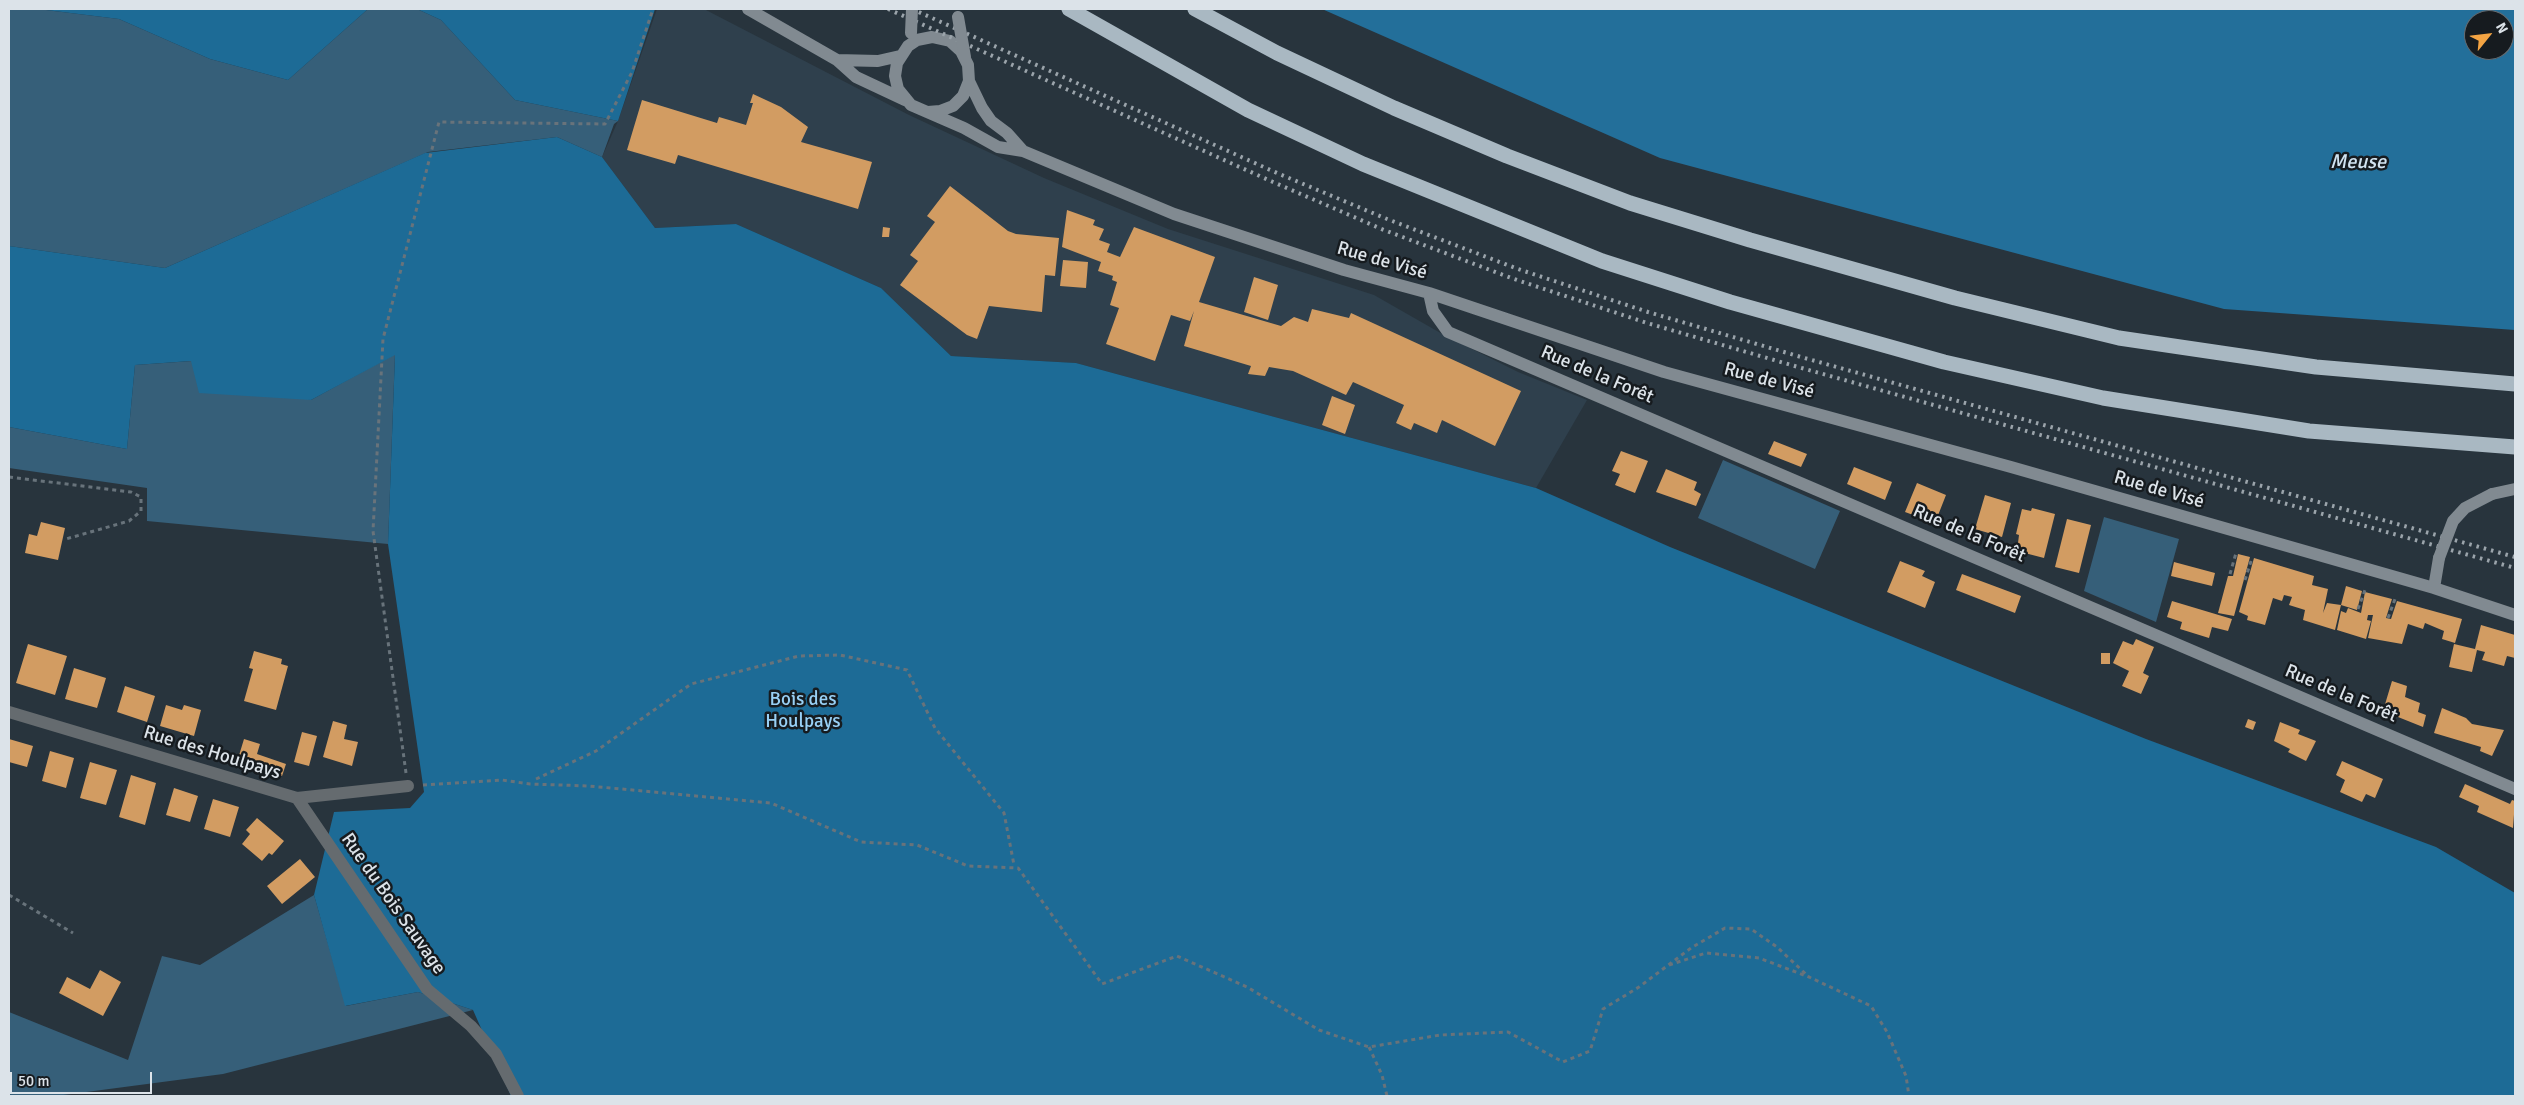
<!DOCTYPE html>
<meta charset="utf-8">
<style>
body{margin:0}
#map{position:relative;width:2524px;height:1105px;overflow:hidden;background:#28343d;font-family:Signika,sans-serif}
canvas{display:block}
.frame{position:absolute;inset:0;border:10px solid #dce3e9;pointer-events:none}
.north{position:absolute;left:2464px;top:10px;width:50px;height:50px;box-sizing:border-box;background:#161b1f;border:1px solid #656b70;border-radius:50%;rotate:61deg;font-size:14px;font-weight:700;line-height:20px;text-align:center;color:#dce3e9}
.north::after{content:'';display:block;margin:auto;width:18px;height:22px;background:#f3a443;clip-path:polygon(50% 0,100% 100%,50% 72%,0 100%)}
.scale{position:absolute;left:10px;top:1072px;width:142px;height:22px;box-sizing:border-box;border:2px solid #dce3e9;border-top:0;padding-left:6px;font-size:15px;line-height:18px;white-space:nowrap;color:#dce3e9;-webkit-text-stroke:4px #161b1f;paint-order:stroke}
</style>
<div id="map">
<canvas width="2524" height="1105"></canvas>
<div class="frame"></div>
<div class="north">N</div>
<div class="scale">50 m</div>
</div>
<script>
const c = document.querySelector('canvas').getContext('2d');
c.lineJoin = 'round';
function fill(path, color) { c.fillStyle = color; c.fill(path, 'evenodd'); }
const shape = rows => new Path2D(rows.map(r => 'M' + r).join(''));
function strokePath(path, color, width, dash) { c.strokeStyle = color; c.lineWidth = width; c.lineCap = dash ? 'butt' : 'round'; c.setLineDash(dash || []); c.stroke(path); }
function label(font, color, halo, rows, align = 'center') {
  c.font = font + ' Signika,sans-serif'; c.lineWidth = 5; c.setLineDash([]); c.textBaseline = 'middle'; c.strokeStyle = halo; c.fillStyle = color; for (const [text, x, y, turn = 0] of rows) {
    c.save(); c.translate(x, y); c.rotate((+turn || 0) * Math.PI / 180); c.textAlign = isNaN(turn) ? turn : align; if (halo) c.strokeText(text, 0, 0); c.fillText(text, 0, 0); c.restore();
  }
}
const built = shape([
 [657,9,704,9,909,115,1044,178,1168,229,1374,295,1444,335,1518,372,1587,400,1536,488,1076,363,951,356,881,288,736,224,655,228,602,157,618,121]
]);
const green = shape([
 [9,9,38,9,119,19,210,59,288,80,368,9,417,9,441,20,515,100,618,121,614,124,602,157,557,137,428,152,165,268,9,246],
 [395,354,388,544,147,521,147,488,9,468,9,427,127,449,135,365,192,361,311,400],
 [1723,460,1840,511,1815,569,1698,518],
 [2104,517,2179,539,2156,622,2084,591],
 [314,895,346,1006,418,992,473,1010,223,1074,56,1096,9,1096,9,1012,128,1060,162,956,200,965]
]);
const forest = shape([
 [38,9,368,9,288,80,210,59,119,19],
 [417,9,655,9,618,121,515,100,441,20],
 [557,137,602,157,655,228,736,224,881,288,951,356,1076,363,1536,488,1670,547,2146,739,2436,847,2515,893,2515,1096,511,1096,473,1010,418,992,345,1006,314,895,334,812,410,808,424,792,388,544,395,355,311,400,199,393,191,361,135,365,127,449,9,427,9,246,165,268,425,153]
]);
const water = shape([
 [1322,9,2515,9,2515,330,2224,309,1660,158],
 [2474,20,2504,20,2504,50,2474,50]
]);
const building = shape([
 [753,94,781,107,808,127,801,142,872,162,858,209,678,155,675,164,627,150,642,100,717,123,719,117,746,125,753,103,750,103],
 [950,186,1008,231,1016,234,1059,238,1055,276,1045,275,1042,312,989,306,977,339,967,335,900,285,918,261,910,255,935,222,927,216],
 [1067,210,1095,220,1093,225,1104,229,1099,240,1110,244,1107,252,1120,257,1134,227,1215,257,1199,302,1281,326,1294,317,1308,322,1312,309,1349,318,1351,313,1521,391,1495,446,1442,420,1437,433,1414,423,1411,430,1396,423,1404,405,1353,382,1346,395,1293,371,1269,367,1265,376,1248,374,1251,366,1184,346,1194,311,1190,321,1171,315,1155,361,1106,344,1119,308,1110,305,1117,282,1112,280,1113,276,1098,271,1101,262,1062,247],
 [883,227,890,228,889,237,882,237],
 [1063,260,1088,262,1086,288,1060,286],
 [1254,277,1278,285,1268,320,1244,312],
 [1332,396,1355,405,1345,434,1322,425],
 [1774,441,1807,454,1801,467,1768,454],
 [1621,451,1648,461,1635,493,1615,485,1620,474,1612,471],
 [1854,467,1892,482,1885,500,1847,484],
 [1666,469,1697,482,1694,490,1701,494,1696,506,1656,492],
 [1917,483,1946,495,1935,523,1905,512],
 [1985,495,2011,503,2002,537,1975,529],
 [2032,508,2055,514,2044,558,2017,551,2019,535,2016,534,2022,509,2031,511],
 [2067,519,2091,525,2079,573,2055,567],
 [41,522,65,528,58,560,25,553,29,534,37,536],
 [2238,554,2250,557,2234,616,2218,613,2228,576,2233,576],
 [2254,558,2314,576,2312,585,2328,589,2323,613,2327,603,2341,605,2346,586,2362,591,2357,610,2341,605,2335,630,2303,620,2305,610,2289,605,2292,597,2284,595,2282,601,2273,598,2265,625,2247,620,2248,616,2239,612],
 [1900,561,1925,571,1922,576,1935,582,1925,608,1887,592],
 [2174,562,2215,573,2212,586,2171,576],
 [1962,574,2021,596,2015,613,1956,590],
 [2365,592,2392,599,2386,618,2391,619,2397,601,2462,619,2455,643,2442,639,2444,631,2425,623,2423,629,2408,624,2402,644,2368,638,2373,615,2368,615,2367,620,2371,621,2366,639,2337,630,2341,611,2346,613,2348,608,2361,613],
 [2172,601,2232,619,2228,631,2212,627,2209,638,2180,629,2182,622,2167,617],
 [2481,625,2515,635,2515,658,2507,656,2504,666,2482,660,2485,652,2477,650,2472,672,2449,667,2454,644,2475,649],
 [2136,639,2154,647,2143,673,2149,676,2141,694,2122,686,2129,671,2113,663,2123,641,2133,645],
 [28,644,67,656,55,695,16,683],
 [254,651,282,659,281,664,288,666,276,710,244,701,253,669,249,668],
 [2101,653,2110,653,2110,664,2101,664],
 [74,668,106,678,97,708,65,699],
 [2392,681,2407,686,2405,697,2420,703,2418,712,2426,715,2423,727,2383,711],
 [125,686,155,696,147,722,117,712],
 [166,705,182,710,184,705,201,710,194,736,160,726],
 [2442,708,2466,718,2472,724,2504,730,2492,756,2480,751,2481,747,2434,733],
 [2248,719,2256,722,2253,730,2245,727],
 [333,721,347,725,344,739,358,742,352,766,323,757],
 [2280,722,2300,730,2298,734,2316,741,2306,761,2288,752,2290,749,2274,741],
 [302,732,317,736,309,766,294,762],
 [9,739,33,746,27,767,9,762],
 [244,739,260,744,257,754,286,764,282,776,237,762],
 [50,751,74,758,66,788,42,781],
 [2342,761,2383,779,2375,798,2366,794,2362,802,2340,792,2345,780,2336,775],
 [90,762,117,770,106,805,80,798],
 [131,775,156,783,145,825,119,817],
 [2465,784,2510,804,2512,800,2515,801,2513,828,2477,812,2479,806,2459,797],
 [174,788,198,796,190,822,166,815],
 [213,799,239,807,230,837,204,829],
 [257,818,284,841,272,855,269,853,262,861,242,844,250,834,246,830],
 [300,859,315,877,282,904,267,886],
 [100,970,121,982,103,1016,59,993,67,977,90,989]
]);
const path = shape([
 [9,477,131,492,141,497,141,511,129,521,66,539],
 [2230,574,2236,553],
 [2245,580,2252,558],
 [2358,609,2365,590],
 [2388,618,2395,599],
 [406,773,373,531,383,339,439,122,605,124,632,72,653,9],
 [536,779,596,751,691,684,799,656,840,655,907,670,935,728,1004,813,1014,865],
 [423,785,502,780,530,784,589,786,771,803,861,842,917,845,968,866,1018,868,1102,984,1177,956,1247,987,1319,1030,1369,1047,1440,1035,1508,1032,1563,1062,1590,1051,1603,1009,1639,987,1691,948,1725,928,1751,929,1777,947,1809,977],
 [9,895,73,933],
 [1669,965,1706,953,1759,958,1809,977,1871,1006,1887,1032,1906,1076,1909,1096],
 [1369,1047,1382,1075,1387,1096]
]);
const street = shape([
 [9,712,297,798,408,786],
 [297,798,427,989,471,1026,496,1054,518,1096]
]);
const secondary = shape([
 [748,9,837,60,856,77,905,100],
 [837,60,878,61,900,56],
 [969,81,982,108,991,121,1007,133,1023,151],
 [928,112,940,111,953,106,963,96,969,81,968,65,961,51,950,41,932,37,917,40,908,46,897,63,895,76,898,89,911,105,964,128,998,147,1023,151,1174,214,1344,270,1429,293,1664,372,2011,467,2434,588,2515,615],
 [1429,293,1433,311,1448,332,2515,789],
 [2492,494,2515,489],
 [2434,588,2439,558]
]);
const highway = shape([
 [1069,9,1248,110,1363,164,1602,261,1730,302,1944,362,2103,398,2309,431,2515,447],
 [1195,9,1277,53,1394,108,1507,156,1630,203,1750,240,1955,298,2119,338,2316,367,2515,384]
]);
const rail = shape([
 [888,9,1273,182,1384,230,1514,279,1647,323,1798,367,2515,568],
 [912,9,1277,173,1387,219,1518,269,1648,312,1801,357,2515,557]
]);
const secondaryBridge = shape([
 [958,17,965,57],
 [911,33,912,9],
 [2439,558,2453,521,2465,508,2492,494]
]);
const streetNames = [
 ["Rue de Visé",1382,261,16],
 ["Rue de la Forêt",1597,375,23],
 ["Rue de Visé",1769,381,15],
 ["Rue de Visé",2159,490,16],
 ["Rue de la Forêt",1969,534,23],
 ["Rue de la Forêt",2341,694,23],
 ["Rue des Houlpays",212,753,17],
 ["Rue du Bois Sauvage",393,904,55]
];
const parkNames = [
 ["Bois des",803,700],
 ["Houlpays",803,722]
];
const waterNames = [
 ["Meuse",2358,163]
];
fill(built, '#2f404d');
fill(green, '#365f79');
fill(forest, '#1d6b96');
fill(water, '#236f9a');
fill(building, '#d29c62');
strokePath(path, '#68737b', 3, [4, 4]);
strokePath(street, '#656b6f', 12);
strokePath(secondary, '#818a91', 12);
strokePath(highway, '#a9b8c2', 15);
strokePath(rail, '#9ba4ab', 4, [2.5, 5]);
strokePath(secondaryBridge, '#818a91', 12);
label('19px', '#dce3e9', '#161b1f', streetNames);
label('19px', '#98d0f5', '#161b1f', parkNames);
label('italic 20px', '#d1e3f0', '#161b1f', waterNames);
</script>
